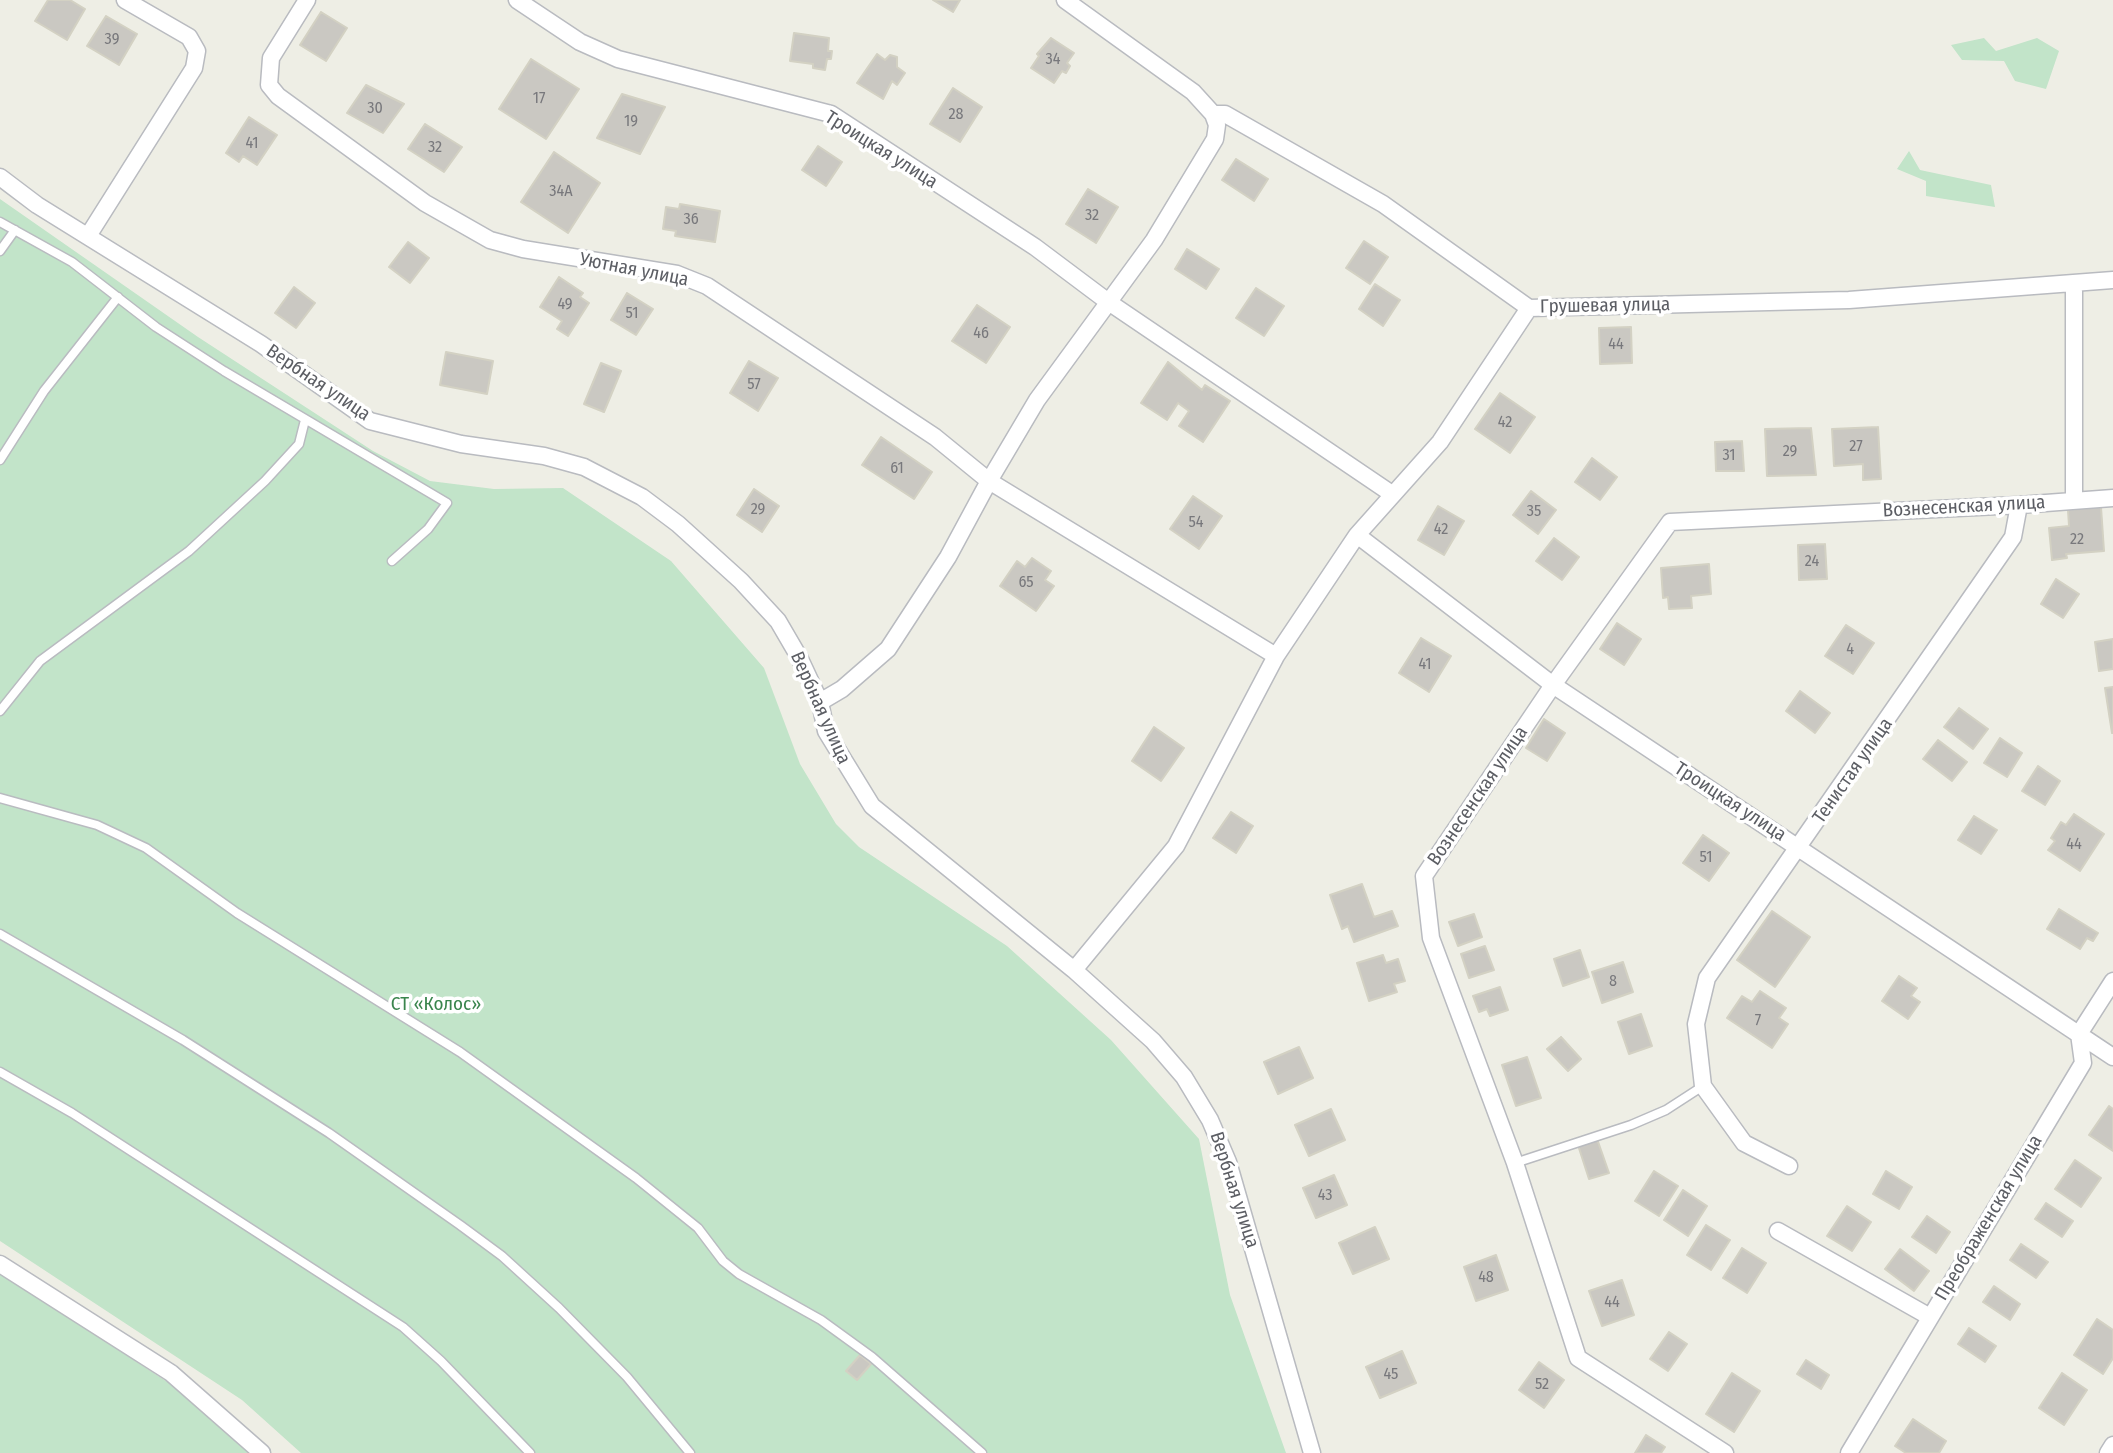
<!DOCTYPE html>
<meta charset="utf-8">
<style>
body{margin:0}
canvas{display:block;background:#eeeee5}
</style>
<canvas width="2113" height="1453"></canvas>
<script>
const c = document.querySelector('canvas').getContext('2d');
c.lineJoin = 'round';
function fill(path, color) { c.fillStyle = color; c.fill(path, 'evenodd'); }
const shape = rows => new Path2D(rows.map(r => 'M' + r).join(''));
function strokePath(path, color, width, dash) { c.strokeStyle = color; c.lineWidth = width; c.lineCap = dash ? 'butt' : 'round'; c.setLineDash(dash || []); c.stroke(path); }
function label(font, color, halo, rows, align = 'center') {
  c.font = font + ' "Fira Sans Condensed",sans-serif'; c.lineWidth = 7; c.setLineDash([]); c.textBaseline = 'middle'; c.strokeStyle = halo; c.fillStyle = color; for (const [text, x, y, turn = 0] of rows) {
    c.save(); c.translate(x, y); c.rotate((+turn || 0) * Math.PI / 180); c.textAlign = isNaN(turn) ? turn : align; if (halo) c.strokeText(text, 0, 0); c.fillText(text, 0, 0); c.restore();
  }
}
const green = shape([
 [1984,38,1996,51,2037,38,2059,51,2046,89,2015,81,2004,61,1962,60,1951,45],
 [1909,151,1920,170,1991,185,1995,207,1926,196,1926,181,1897,169],
 [0,199,198,337,373,451,430,481,494,489,563,488,671,561,764,668,800,764,836,824,859,847,1007,946,1111,1040,1199,1139,1230,1295,1286,1453,301,1453,242,1400,0,1241],
 [0,1273,195,1400,251,1453,0,1453]
]);
const building = shape([
 [48,0,70,0,85,9,67,40,35,21,48,0],
 [933,0,960,0,953,12,933,0],
 [321,12,347,28,326,61,300,45,321,12],
 [106,16,137,34,119,65,87,46,106,16],
 [794,33,829,38,828,51,832,51,831,59,827,59,825,70,813,68,813,64,790,61,794,33],
 [1051,38,1074,53,1067,63,1070,66,1066,73,1062,71,1054,83,1031,68,1039,56,1037,54,1051,38],
 [877,54,885,60,890,55,897,57,897,67,905,73,897,85,892,81,883,99,857,83,877,54],
 [531,59,579,89,546,139,499,109,531,59],
 [366,85,404,104,383,133,347,113,366,85],
 [953,88,982,107,960,142,930,124,953,88],
 [622,94,665,107,640,154,597,138,622,94],
 [249,117,277,135,257,165,243,156,239,162,226,153,249,117],
 [425,124,462,147,444,172,408,149,425,124],
 [818,146,842,162,826,186,802,170,818,146],
 [554,152,600,183,568,233,521,202,554,152],
 [1236,159,1268,179,1254,201,1222,180,1236,159],
 [1088,189,1118,207,1096,243,1066,224,1088,189],
 [680,204,720,211,715,242,675,236,676,231,663,229,666,207,679,209,680,204],
 [1364,241,1388,257,1370,284,1346,268,1364,241],
 [408,242,429,258,410,283,389,267,408,242],
 [1187,249,1219,269,1206,289,1175,269,1187,249],
 [559,277,583,293,580,297,589,303,568,336,557,329,562,321,540,307,559,277],
 [1375,284,1400,300,1383,326,1359,309,1375,284],
 [294,287,315,303,296,328,275,313,294,287],
 [1256,288,1284,306,1264,336,1236,318,1256,288],
 [627,293,653,309,636,335,611,320,627,293],
 [977,305,1010,327,986,363,952,341,977,305],
 [1631,327,1632,363,1600,364,1599,328,1631,327],
 [446,352,493,361,487,394,440,385,446,352],
 [749,361,778,378,758,411,730,393,749,361],
 [1168,362,1202,390,1205,385,1230,401,1203,442,1179,426,1189,411,1178,403,1167,420,1141,403,1168,362],
 [601,363,621,371,604,412,584,404,601,363],
 [1500,393,1535,417,1510,453,1475,429,1500,393],
 [1878,427,1881,479,1863,480,1863,464,1834,466,1832,429,1878,427],
 [1811,428,1816,475,1767,476,1765,429,1811,428],
 [881,437,932,472,914,499,862,465,881,437],
 [1742,441,1744,471,1716,471,1715,442,1742,441],
 [1592,458,1617,477,1600,500,1575,482,1592,458],
 [754,489,779,506,762,532,737,515,754,489],
 [1531,491,1556,510,1538,534,1513,515,1531,491],
 [1193,496,1222,516,1199,549,1170,529,1193,496],
 [1438,506,1464,521,1444,555,1418,540,1438,506],
 [2101,507,2104,551,2066,554,2067,558,2052,560,2049,528,2069,526,2068,510,2101,507],
 [1554,538,1579,557,1562,580,1536,561,1554,538],
 [1825,544,1827,579,1799,580,1798,545,1825,544],
 [1032,558,1051,571,1045,580,1054,586,1036,611,1000,586,1017,561,1025,567,1032,558],
 [1709,564,1711,594,1691,596,1692,608,1669,609,1668,597,1663,598,1661,568,1709,564],
 [2056,579,2079,594,2063,618,2041,604,2056,579],
 [1617,623,1641,639,1624,665,1600,649,1617,623],
 [1846,625,1874,643,1853,674,1825,656,1846,625],
 [1421,638,1451,656,1429,692,1399,673,1421,638],
 [2113,639,2113,669,2099,671,2095,642,2113,639],
 [2113,687,2113,733,2112,733,2105,688,2113,687],
 [1800,691,1830,713,1815,733,1786,711,1800,691],
 [1959,708,1988,729,1973,749,1944,727,1959,708],
 [1544,719,1565,733,1547,761,1526,748,1544,719],
 [1154,727,1184,748,1161,781,1132,761,1154,727],
 [2000,738,2022,753,2007,777,1984,763,2000,738],
 [1938,740,1967,762,1952,781,1923,759,1938,740],
 [2038,766,2060,781,2045,805,2022,791,2038,766],
 [1231,812,1253,826,1236,853,1213,838,1231,812],
 [2074,814,2104,834,2080,871,2048,850,2055,841,2051,838,2061,822,2066,825,2074,814],
 [1974,816,1997,830,1981,854,1958,840,1974,816],
 [1703,835,1729,853,1709,881,1683,863,1703,835],
 [1362,884,1374,917,1392,911,1398,926,1354,942,1348,926,1342,929,1330,895,1362,884],
 [2059,909,2098,933,2093,941,2087,938,2080,949,2047,929,2059,909],
 [1772,911,1810,937,1775,987,1737,960,1772,911],
 [1474,914,1482,937,1458,946,1449,922,1474,914],
 [1485,946,1494,970,1469,978,1461,954,1485,946],
 [1580,950,1589,977,1563,986,1554,959,1580,950],
 [1383,955,1386,963,1398,959,1405,981,1394,984,1397,992,1369,1001,1357,963,1383,955],
 [1623,962,1633,992,1602,1003,1592,972,1623,962],
 [1899,976,1917,988,1911,996,1920,1002,1908,1019,1882,1001,1899,976],
 [1500,987,1508,1010,1490,1016,1487,1009,1479,1012,1473,996,1500,987],
 [1760,991,1786,1008,1779,1018,1788,1024,1772,1048,1727,1018,1742,996,1752,1002,1760,991],
 [1641,1014,1652,1046,1629,1054,1618,1022,1641,1014],
 [1561,1037,1581,1059,1568,1071,1547,1049,1561,1037],
 [1299,1047,1313,1078,1278,1094,1264,1062,1299,1047],
 [1527,1057,1541,1098,1516,1106,1502,1065,1527,1057],
 [2109,1106,2113,1109,2113,1151,2089,1135,2109,1106],
 [1331,1109,1345,1140,1309,1156,1295,1125,1331,1109],
 [1595,1133,1609,1173,1589,1179,1576,1139,1595,1133],
 [2075,1160,2101,1178,2081,1207,2055,1189,2075,1160],
 [1654,1171,1678,1186,1659,1216,1635,1201,1654,1171],
 [1886,1171,1912,1187,1899,1209,1873,1194,1886,1171],
 [1334,1175,1347,1205,1316,1218,1303,1188,1334,1175],
 [1683,1190,1707,1206,1688,1236,1664,1220,1683,1190],
 [2046,1203,2073,1221,2062,1237,2035,1219,2046,1203],
 [1847,1206,1871,1222,1852,1251,1827,1236,1847,1206],
 [1927,1216,1950,1232,1936,1253,1912,1237,1927,1216],
 [1706,1225,1730,1240,1711,1270,1687,1255,1706,1225],
 [1375,1227,1389,1259,1353,1274,1339,1243,1375,1227],
 [2021,1244,2048,1262,2036,1278,2010,1260,2021,1244],
 [1742,1248,1766,1263,1747,1293,1723,1278,1742,1248],
 [1900,1249,1929,1271,1914,1291,1885,1269,1900,1249],
 [1496,1255,1508,1290,1476,1301,1464,1267,1496,1255],
 [1622,1280,1634,1315,1602,1326,1589,1291,1622,1280],
 [1994,1286,2020,1304,2010,1320,1983,1302,1994,1286],
 [2097,1319,2113,1330,2113,1358,2103,1374,2074,1355,2097,1319],
 [1969,1328,1996,1346,1985,1362,1958,1344,1969,1328],
 [1669,1332,1687,1344,1668,1371,1650,1359,1669,1332],
 [1402,1351,1416,1383,1380,1398,1366,1367,1402,1351],
 [860,1355,871,1364,857,1380,846,1371,860,1355],
 [1806,1360,1829,1375,1821,1389,1797,1374,1806,1360],
 [1539,1362,1564,1380,1544,1408,1519,1390,1539,1362],
 [1732,1373,1760,1391,1734,1432,1706,1414,1732,1373],
 [2062,1373,2087,1390,2064,1425,2039,1408,2062,1373],
 [1913,1419,1946,1441,1939,1453,1906,1453,1895,1446,1913,1419],
 [1646,1435,1665,1447,1661,1453,1635,1453,1646,1435]
]);
const lane = shape([
 [0,222,72,262,156,327,224,371,447,503,428,529,392,561],
 [0,251,15,230],
 [0,460,44,391,118,297],
 [0,711,40,661,189,551,265,481,299,444,305,420],
 [0,798,97,825,146,848,237,913,460,1052,636,1178,698,1228,723,1261,739,1274,821,1320,872,1357,982,1453],
 [0,934,183,1040,329,1133,460,1225,502,1256,559,1308,627,1377,690,1453],
 [0,1072,72,1113,403,1327,441,1361,530,1453],
 [1515,1163,1631,1125,1666,1110,1703,1086]
]);
const street = shape([
 [307,0,271,58,269,85,278,96,425,203,490,240,523,249,677,274,707,286,935,437,989,481,1037,400,1154,240,1215,139,1217,125,1213,114],
 [517,0,580,42,618,59,831,114,1035,247,1107,301,1392,494],
 [1065,0,1193,92,1213,114,1225,114,1383,204,1529,308,1849,300,2113,280],
 [0,177,37,205,261,344,370,421,461,444,544,456,584,467,642,497,678,524,741,581,778,621,799,657,820,702,826,731,872,806,1074,970,1153,1041,1184,1077,1210,1120,1228,1162,1312,1453],
 [88,236,194,68,197,51,189,37,125,0],
 [2074,283,2074,500],
 [1357,535,1553,685,2113,1057],
 [820,702,842,689,888,649,948,557,989,481,1276,656],
 [1074,970,1176,846,1276,656,1357,535,1440,442,1529,308],
 [1789,1166,1744,1143,1703,1086,1696,1024,1707,978,2013,537,2019,505],
 [1778,1231,1930,1317],
 [0,1264,171,1373,262,1453],
 [1725,1453,1578,1358,1515,1163,1431,938,1424,876,1553,685,1670,522,2019,505,2113,498],
 [1849,1453,2083,1063,2079,1034,2113,981],
 [2108,1453,2113,1445]
]);
const numberNames = [
 ["39",112,40],
 ["34",1053,60],
 ["17",539,99],
 ["30",375,109],
 ["28",956,115],
 ["19",631,122],
 ["41",252,144],
 ["32",435,148],
 ["34А",561,192],
 ["32",1092,216],
 ["36",691,220],
 ["49",565,305],
 ["51",632,314],
 ["46",981,334],
 ["44",1616,345],
 ["57",754,385],
 ["42",1505,423],
 ["27",1856,447],
 ["29",1790,452],
 ["31",1729,456],
 ["61",897,469],
 ["29",758,510],
 ["35",1534,512],
 ["54",1196,523],
 ["42",1441,530],
 ["22",2077,540],
 ["24",1812,562],
 ["65",1026,583],
 ["4",1850,650],
 ["41",1425,665],
 ["44",2074,845],
 ["51",1706,858],
 ["8",1613,982],
 ["7",1758,1021],
 ["43",1325,1196],
 ["48",1486,1278],
 ["44",1612,1303],
 ["45",1391,1375],
 ["52",1542,1385]
];
const streetNames = [
 ["Троицкая улица",881,150,32],
 ["Уютная улица",634,270,11],
 ["Грушевая улица",1605,306,-1],
 ["Вербная улица",318,383,34],
 ["Вознесенская улица",1964,507,-3],
 ["Вербная улица",820,708,66],
 ["Тенистая улица",1853,771,-55],
 ["Вознесенская улица",1478,796,-56],
 ["Троицкая улица",1730,802,33],
 ["Вербная улица",1234,1190,72],
 ["Преображенская улица",1989,1218,-59]
];
const parkNames = [
 ["СТ «Колос»",436,1005]
];
fill(green, '#c2e4c9');
fill(building, '#cac8c2');
strokePath(building, '#d3d1c3', 2);
strokePath(lane, '#b9bbc0', 11);
strokePath(street, '#b9bbc0', 19);
strokePath(lane, '#fff', 8);
strokePath(street, '#fff', 16);
label('16px', '#78787c', null, numberNames);
label('19px', '#5c5e64', '#fff', streetNames);
label('19px', '#3a854d', '#fff', parkNames);
</script>
